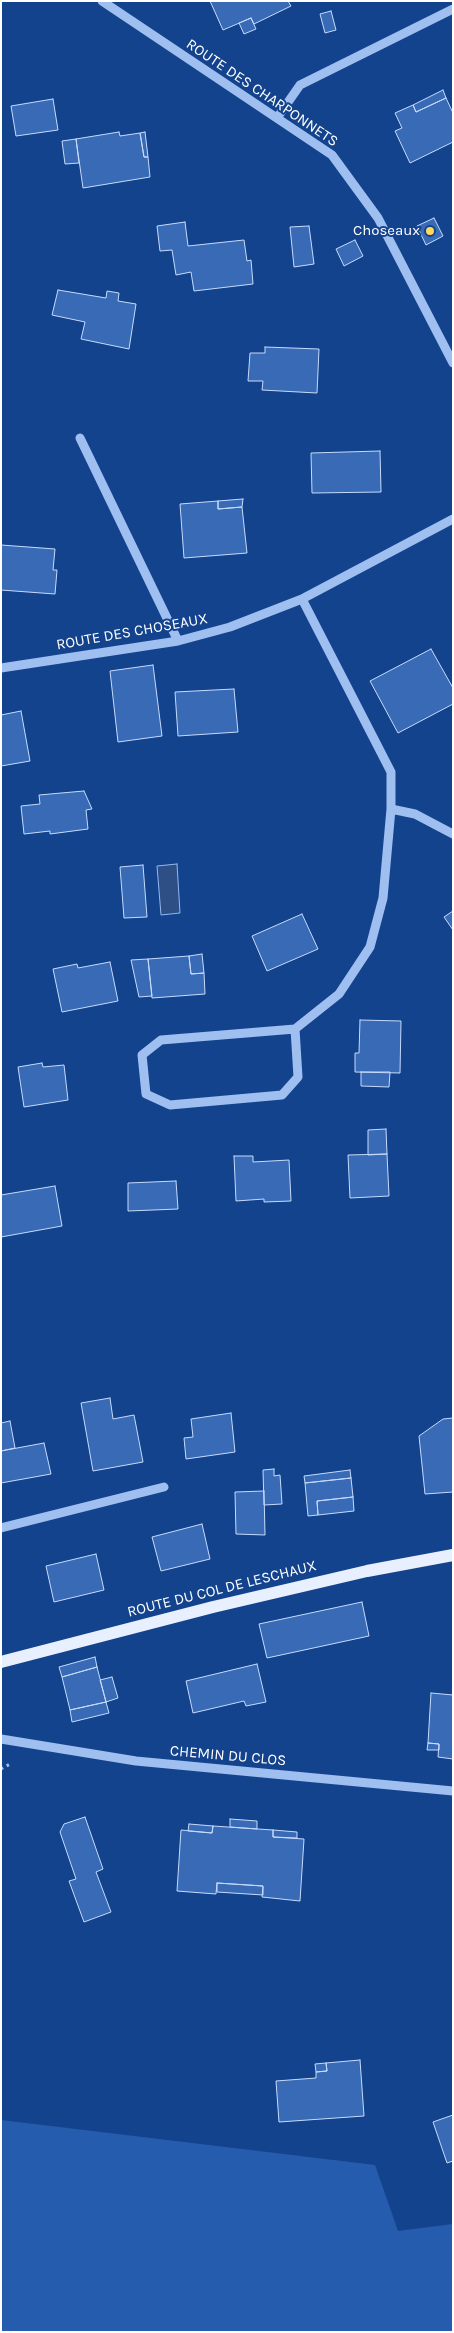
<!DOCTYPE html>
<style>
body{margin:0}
#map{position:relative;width:454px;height:2333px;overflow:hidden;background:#14438e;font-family:Karla,sans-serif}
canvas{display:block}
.frame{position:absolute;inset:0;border:2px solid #fff;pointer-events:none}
</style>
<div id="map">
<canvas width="454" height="2333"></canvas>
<div class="frame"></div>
</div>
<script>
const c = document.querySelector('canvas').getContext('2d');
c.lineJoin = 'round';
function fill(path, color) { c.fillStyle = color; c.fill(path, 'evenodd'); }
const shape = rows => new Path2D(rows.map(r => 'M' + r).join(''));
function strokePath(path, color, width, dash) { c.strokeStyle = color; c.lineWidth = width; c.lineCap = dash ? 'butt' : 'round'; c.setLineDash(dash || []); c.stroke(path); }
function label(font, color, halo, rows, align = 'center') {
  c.font = font + ' Karla,sans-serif'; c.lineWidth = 4; c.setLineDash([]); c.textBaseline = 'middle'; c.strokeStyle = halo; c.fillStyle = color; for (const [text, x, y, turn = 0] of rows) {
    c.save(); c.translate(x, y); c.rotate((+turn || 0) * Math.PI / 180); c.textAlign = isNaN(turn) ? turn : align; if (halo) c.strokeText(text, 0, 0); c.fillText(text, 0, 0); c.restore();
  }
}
const green = shape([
 [1,2120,375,2165,398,2231,453,2224,453,2332,1,2332]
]);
const water = shape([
 [177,864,180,913,161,915,157,866,177,864]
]);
const building = shape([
 [210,1,288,1,291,6,254,24,251,18,223,30,210,1],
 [331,11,336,30,325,33,320,14,331,11],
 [251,18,256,29,244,34,239,23,251,18],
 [443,90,446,98,416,112,413,105,443,90],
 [446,98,453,113,453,142,410,163,395,131,402,128,395,113,413,105,416,112,446,98],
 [53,99,58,130,16,136,11,106,53,99],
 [119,132,120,136,140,133,144,157,148,157,150,177,83,188,76,139,119,132],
 [145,132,148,157,144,157,140,133,145,132],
 [76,139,79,163,65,164,62,141,76,139],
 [434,218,443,236,426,245,417,226,434,218],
 [185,222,188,246,244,240,247,261,251,260,253,284,194,291,191,272,176,275,172,250,160,251,157,226,185,222],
 [309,226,314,264,294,267,290,227,309,226],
 [355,240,363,256,344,266,336,249,355,240],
 [58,290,106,298,107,291,119,293,118,301,136,304,129,349,81,339,85,322,52,315,58,290],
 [265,347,319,349,317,393,262,390,263,381,248,381,250,353,265,353,265,347],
 [380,451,381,492,312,493,311,453,380,451],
 [243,499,242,507,218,509,218,501,243,499],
 [218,501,218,509,242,507,247,553,184,558,180,504,218,501],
 [1,545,55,549,53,570,57,570,55,594,1,590,1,545],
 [431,649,453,688,453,704,398,733,370,681,431,649],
 [153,665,162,736,118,742,110,671,153,665],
 [234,689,238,732,178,736,175,692,234,689],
 [21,711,30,761,1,766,1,715,21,711],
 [84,791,92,809,86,810,88,829,50,834,50,831,24,834,21,806,40,804,39,795,84,791],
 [143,865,147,917,124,918,120,867,143,865],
 [453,911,453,930,444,917,453,911],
 [302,914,318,949,267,971,252,936,302,914],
 [202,954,204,973,191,974,189,956,202,954],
 [189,956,191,974,204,973,205,994,152,998,148,959,189,956],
 [148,959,152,996,139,997,131,960,148,959],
 [110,962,118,1001,62,1012,53,969,77,964,78,968,110,962],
 [360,1020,401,1021,400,1073,355,1072,355,1053,359,1053,360,1020],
 [42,1063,43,1067,64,1065,68,1100,24,1107,18,1067,42,1063],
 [361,1072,390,1072,389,1087,361,1086,361,1072],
 [386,1129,387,1154,368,1155,368,1130,386,1129],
 [387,1154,389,1196,350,1198,348,1155,387,1154],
 [234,1156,253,1156,253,1162,289,1160,291,1201,264,1202,264,1199,236,1201,234,1156],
 [176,1181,178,1209,128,1211,128,1183,176,1181],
 [55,1186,62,1226,1,1237,1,1195,55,1186],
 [110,1398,113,1419,134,1415,143,1462,93,1471,81,1403,110,1398],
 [231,1413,235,1452,186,1459,184,1438,193,1437,191,1419,231,1413],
 [453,1418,453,1492,425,1494,419,1436,443,1419,453,1418],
 [10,1421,15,1448,1,1451,1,1423,10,1421],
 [44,1443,51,1474,1,1483,1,1451,44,1443],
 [274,1469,274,1476,280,1475,282,1504,264,1505,263,1470,274,1469],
 [350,1470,351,1478,305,1483,304,1476,350,1470],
 [351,1478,353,1497,317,1501,318,1515,308,1516,305,1483,351,1478],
 [264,1491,265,1535,236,1534,235,1492,264,1491],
 [353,1497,354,1511,318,1515,317,1501,353,1497],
 [202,1524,210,1559,161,1571,152,1537,202,1524],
 [96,1554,104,1590,54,1602,46,1566,96,1554],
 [362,1602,369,1636,267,1658,259,1624,362,1602],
 [95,1657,97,1667,62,1677,59,1667,95,1657],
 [257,1664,266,1702,246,1706,244,1701,193,1713,186,1681,257,1664],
 [97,1667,106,1702,70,1710,62,1677,97,1667],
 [112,1677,118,1698,106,1702,100,1680,112,1677],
 [431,1693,453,1695,453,1759,438,1757,439,1744,428,1743,431,1693],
 [106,1702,109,1713,72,1722,70,1710,106,1702],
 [428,1743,439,1744,439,1750,427,1750,428,1743],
 [85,1817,103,1869,96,1872,111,1912,84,1922,69,1881,76,1879,60,1832,64,1824,85,1817],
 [230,1819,257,1821,257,1829,230,1827,230,1819],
 [189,1824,213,1826,212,1833,188,1831,189,1824],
 [213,1826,273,1830,273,1837,304,1839,300,1901,262,1897,263,1886,217,1883,216,1894,177,1891,181,1830,212,1833,213,1826],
 [273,1830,297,1832,297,1838,273,1837,273,1830],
 [217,1883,263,1886,263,1895,217,1892,217,1883],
 [360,2060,364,2116,279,2122,276,2081,316,2078,316,2072,327,2071,326,2063,360,2060],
 [326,2063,327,2071,316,2072,315,2064,326,2063],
 [453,2115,453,2161,447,2163,433,2122,453,2115]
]);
const path = shape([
 [1,1769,12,1763]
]);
const minor = shape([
 [102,1,332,155,378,218,453,363],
 [277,118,300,85,453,9],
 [80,438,178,641],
 [1,668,178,641,230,627,302,599,453,519],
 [391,809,415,814,453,834],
 [295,1029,298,1077,282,1095,170,1105,146,1094,142,1055,161,1040,295,1029,339,994,370,947,383,898,391,809,391,772,302,599],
 [1,1528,164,1487],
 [1,1739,136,1761,453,1791]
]);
const major = shape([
 [1,1662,213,1607,367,1571,453,1555]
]);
const markers = [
 [430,231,5,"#ffd95e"]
];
const streetNames = [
 ["ROUTE DES CHARPONNETS",262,93,34],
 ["ROUTE DES CHOSEAUX",132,632,-10],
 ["ROUTE DU COL DE LESCHAUX",222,1589,-14],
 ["CHEMIN DU CLOS",228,1756,5]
];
const poiNames = [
 ["Choseaux",420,231]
];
fill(green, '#265cad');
fill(water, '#2d4f86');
strokePath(water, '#91b9f3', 1);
fill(building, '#386ab5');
strokePath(building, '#c6dbfc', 1);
strokePath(path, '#9fbff0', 3, [2.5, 4]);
strokePath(minor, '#9fbff0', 9);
strokePath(major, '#e8f0ff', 12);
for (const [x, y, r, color] of markers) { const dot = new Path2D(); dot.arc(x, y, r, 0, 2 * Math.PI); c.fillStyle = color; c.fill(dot); strokePath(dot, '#14438e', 2); }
label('15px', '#fff', '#14438e', streetNames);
label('15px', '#fff', '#14438e', poiNames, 'right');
</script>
